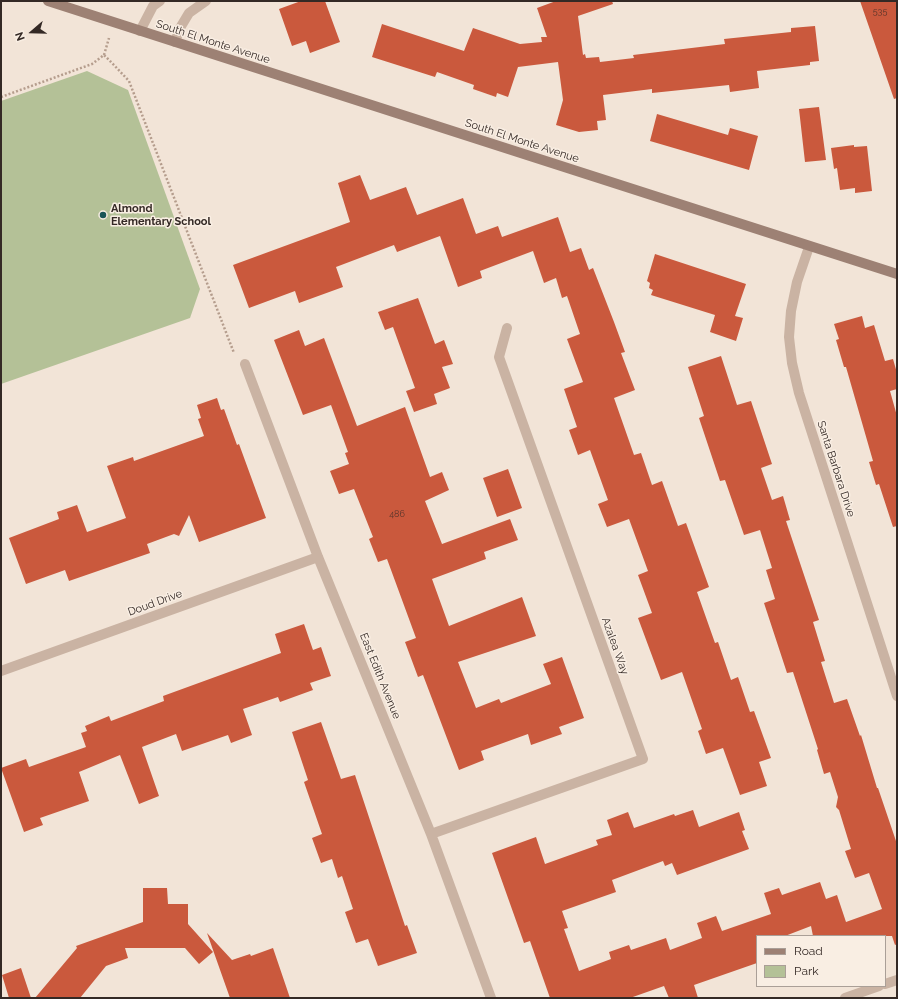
<!DOCTYPE html>
<style>
body{margin:0}
#map{position:relative;width:898px;height:999px;overflow:hidden;background:#f2e4d7;font-family:Raleway,sans-serif}
canvas{display:block}
.frame{position:absolute;inset:0;border:2px solid #342925;pointer-events:none}
.legend{position:absolute;left:756px;top:935px;width:130px;height:52px;box-sizing:border-box;background:#f9eee3;border:1px solid #aa9f97;margin:0;padding:5px 7px;list-style:none;font-size:12px;color:#342925}
.legend li{display:flex;align-items:center;gap:8px;height:20px}
.legend b{width:20px;border:1px solid #aa9f97}
.north{position:absolute;left:12px;top:12px;width:40px;height:40px;-webkit-text-stroke:3px #f9eee3;paint-order:stroke;rotate:250deg;font-size:11px;font-weight:700;line-height:16px;text-align:center;color:#342925}
.north::after{content:'';display:block;margin:auto;width:14px;height:18px;background:#342925;clip-path:polygon(50% 0,100% 100%,50% 72%,0 100%)}
</style>
<div id="map">
<canvas width="898" height="999"></canvas>
<div class="frame"></div>
<ul class="legend">
<li><b style="height:5px;background:#9d8174"></b>Road</li>
<li><b style="height:11px;background:#b4c197"></b>Park</li>
</ul>
<div class="north">N</div>
</div>
<script>
const c = document.querySelector('canvas').getContext('2d');
c.lineJoin = 'round';
function fill(path, color) { c.fillStyle = color; c.fill(path, 'evenodd'); }
const shape = rows => new Path2D(rows.map(r => 'M' + r).join(''));
function strokePath(path, color, width, dash) { c.strokeStyle = color; c.lineWidth = width; c.lineCap = dash ? 'butt' : 'round'; c.setLineDash(dash || []); c.stroke(path); }
function label(font, color, halo, rows, align = 'center') {
  c.font = font + ' Raleway,sans-serif'; c.lineWidth = 3; c.setLineDash([]); c.textBaseline = 'middle'; c.strokeStyle = halo; c.fillStyle = color; for (const [text, x, y, turn = 0] of rows) {
    c.save(); c.translate(x, y); c.rotate((+turn || 0) * Math.PI / 180); c.textAlign = isNaN(turn) ? turn : align; if (halo) c.strokeText(text, 0, 0); c.fillText(text, 0, 0); c.restore();
  }
}
const green = shape([
 [87,71,128,90,200,289,190,318,1,384,1,101]
]);
const building = shape([
 [301,1,325,1,340,42,310,53,306,41,292,46,279,9],
 [556,1,612,1,613,4,578,16,583,55,585,54,586,58,599,57,600,62,634,58,633,55,725,44,724,39,791,32,791,28,815,26,819,61,810,62,810,65,757,71,759,88,730,92,729,85,652,93,652,89,603,95,606,120,597,121,598,130,579,132,556,125,563,100,558,62,518,67,508,97,497,93,496,97,473,89,474,85,437,72,435,77,372,57,382,24,464,51,473,28,520,44,542,42,541,37,547,37,537,8],
 [860,1,897,1,897,98,894,99],
 [819,107,826,160,805,162,799,109],
 [657,114,728,135,730,128,758,136,749,170,650,141],
 [854,145,854,147,867,146,872,191,855,193,855,188,840,190,837,168,834,169,831,148],
 [360,175,370,200,406,187,417,215,463,198,476,234,498,226,502,237,558,217,570,252,581,248,589,270,593,268,614,322,625,352,621,353,635,390,614,398,634,455,641,453,652,485,662,481,678,526,686,523,709,587,697,592,715,643,718,642,731,680,738,677,750,712,754,711,771,758,759,762,767,786,740,795,723,748,706,754,698,731,702,729,682,672,661,680,638,618,652,613,638,575,648,571,629,519,607,527,598,504,608,500,590,450,578,455,569,430,577,427,564,389,583,382,567,339,580,334,567,296,562,298,556,278,544,283,533,251,480,271,482,278,458,287,440,236,397,252,394,245,336,267,343,287,299,303,295,291,249,308,233,265,350,222,338,183],
 [655,254,746,284,735,316,743,318,736,341,710,332,715,315,651,295,653,290,649,288,650,283,647,281],
 [418,298,435,344,444,340,453,364,442,367,450,388,434,394,437,404,414,412,406,391,415,388,393,327,385,330,378,312],
 [862,316,865,328,874,325,885,361,893,359,897,373,897,389,890,391,897,416,897,526,893,527,879,484,876,485,869,462,873,461,846,367,844,367,836,340,839,339,834,324],
 [299,330,305,346,324,338,357,426,405,407,430,477,442,472,449,490,425,501,442,544,510,519,518,540,484,552,486,559,432,579,449,626,522,597,536,636,458,662,476,708,499,699,501,703,551,684,543,664,562,657,584,718,559,727,562,734,531,745,528,734,481,751,484,760,459,770,423,675,418,677,405,642,416,638,387,559,378,562,369,539,373,537,354,489,339,494,330,471,349,464,345,453,348,452,331,405,303,415,274,340],
 [721,356,737,405,751,401,772,464,761,468,772,500,783,496,790,520,786,521,819,620,813,622,825,661,821,662,834,703,847,699,860,736,861,735,877,788,878,788,897,844,897,944,895,945,892,936,813,936,811,926,785,936,757,936,757,963,694,985,698,998,669,998,664,986,630,998,550,998,530,941,524,943,492,853,536,837,545,864,598,845,596,840,612,835,607,820,628,812,634,828,674,814,675,816,693,810,699,827,739,812,745,830,742,831,749,849,677,875,672,863,665,866,663,861,612,880,616,892,562,911,568,928,564,929,579,971,611,959,609,952,629,945,631,950,666,938,670,950,702,938,697,923,716,916,722,931,771,914,764,893,779,888,782,895,820,882,826,899,837,895,846,922,882,909,869,873,855,878,845,851,851,849,839,810,836,807,838,797,830,772,824,774,817,750,818,749,793,672,787,673,764,603,775,599,766,570,772,568,760,530,744,535,725,480,720,481,699,418,704,416,688,367],
 [217,398,221,410,224,409,237,445,239,444,266,518,199,542,189,515,179,536,174,534,147,544,150,553,69,581,65,570,26,584,9,538,59,519,57,512,77,505,87,532,126,518,107,466,133,457,134,461,204,436,198,419,201,418,197,405],
 [508,469,522,508,497,517,483,478],
 [304,624,313,650,321,647,331,676,310,683,313,690,280,702,278,697,243,709,252,735,231,743,228,735,182,751,176,734,142,747,159,796,139,804,120,755,79,772,89,801,40,818,43,825,24,832,1,768,26,759,29,767,86,747,81,733,87,731,85,726,109,716,111,721,164,701,163,696,281,653,275,634],
 [321,722,341,779,355,775,405,926,407,925,417,953,378,966,368,939,356,943,345,912,353,909,342,876,338,878,332,859,321,863,312,838,322,834,304,782,308,780,292,732],
 [143,888,167,888,168,904,188,904,188,924,213,952,199,964,185,948,125,948,128,958,106,966,80,998,35,998,77,948,76,946,143,922],
 [207,933,232,960,250,954,251,956,273,948,290,998,230,998],
 [21,968,31,998,9,998,2,975]
]);
const path = shape([
 [104,55,109,38],
 [1,97,92,64,104,55,113,64,129,81,234,353]
]);
const minor = shape([
 [140,31,153,6,160,1],
 [175,42,180,28,189,13,206,1],
 [809,247,797,282,791,311,789,337,792,363,799,393,897,696],
 [245,364,318,557,431,834,491,998],
 [1,671,318,557],
 [431,834,643,759,499,357,507,328],
 [885,984,897,980],
 [845,998,879,986]
]);
const secondary = shape([
 [48,1,897,274]
]);
const markers = [
 [103,215,4,"#1a5557"]
];
const numberNames = [
 ["535",880,11],
 ["486",397,514]
];
const streetNames = [
 ["South El Monte Avenue",213,42,18],
 ["South El Monte Avenue",522,141,18],
 ["Santa Barbara Drive",836,469,72],
 ["Doud Drive",155,603,-20],
 ["Azalea Way",615,646,70],
 ["East Edith Avenue",380,676,68]
];
const poiNames = [
 ["Almond",111,209],
 ["Elementary School",111,222]
];
fill(green, '#b4c197');
fill(building, '#ca593d');
strokePath(path, '#b59d8d', 2.5, [2, 2]);
strokePath(minor, '#cab3a3', 10);
strokePath(secondary, '#9d8174', 10);
for (const [x, y, r, color] of markers) { const dot = new Path2D(); dot.arc(x, y, r, 0, 2 * Math.PI); c.fillStyle = color; c.fill(dot); strokePath(dot, '#f9eee3', 1.5); }
label('9px', '#5a352b', null, numberNames);
label('11px', '#342925', '#f9eee3', streetNames);
label('bold 11px', '#342925', '#f9eee3', poiNames, 'left');
</script>
